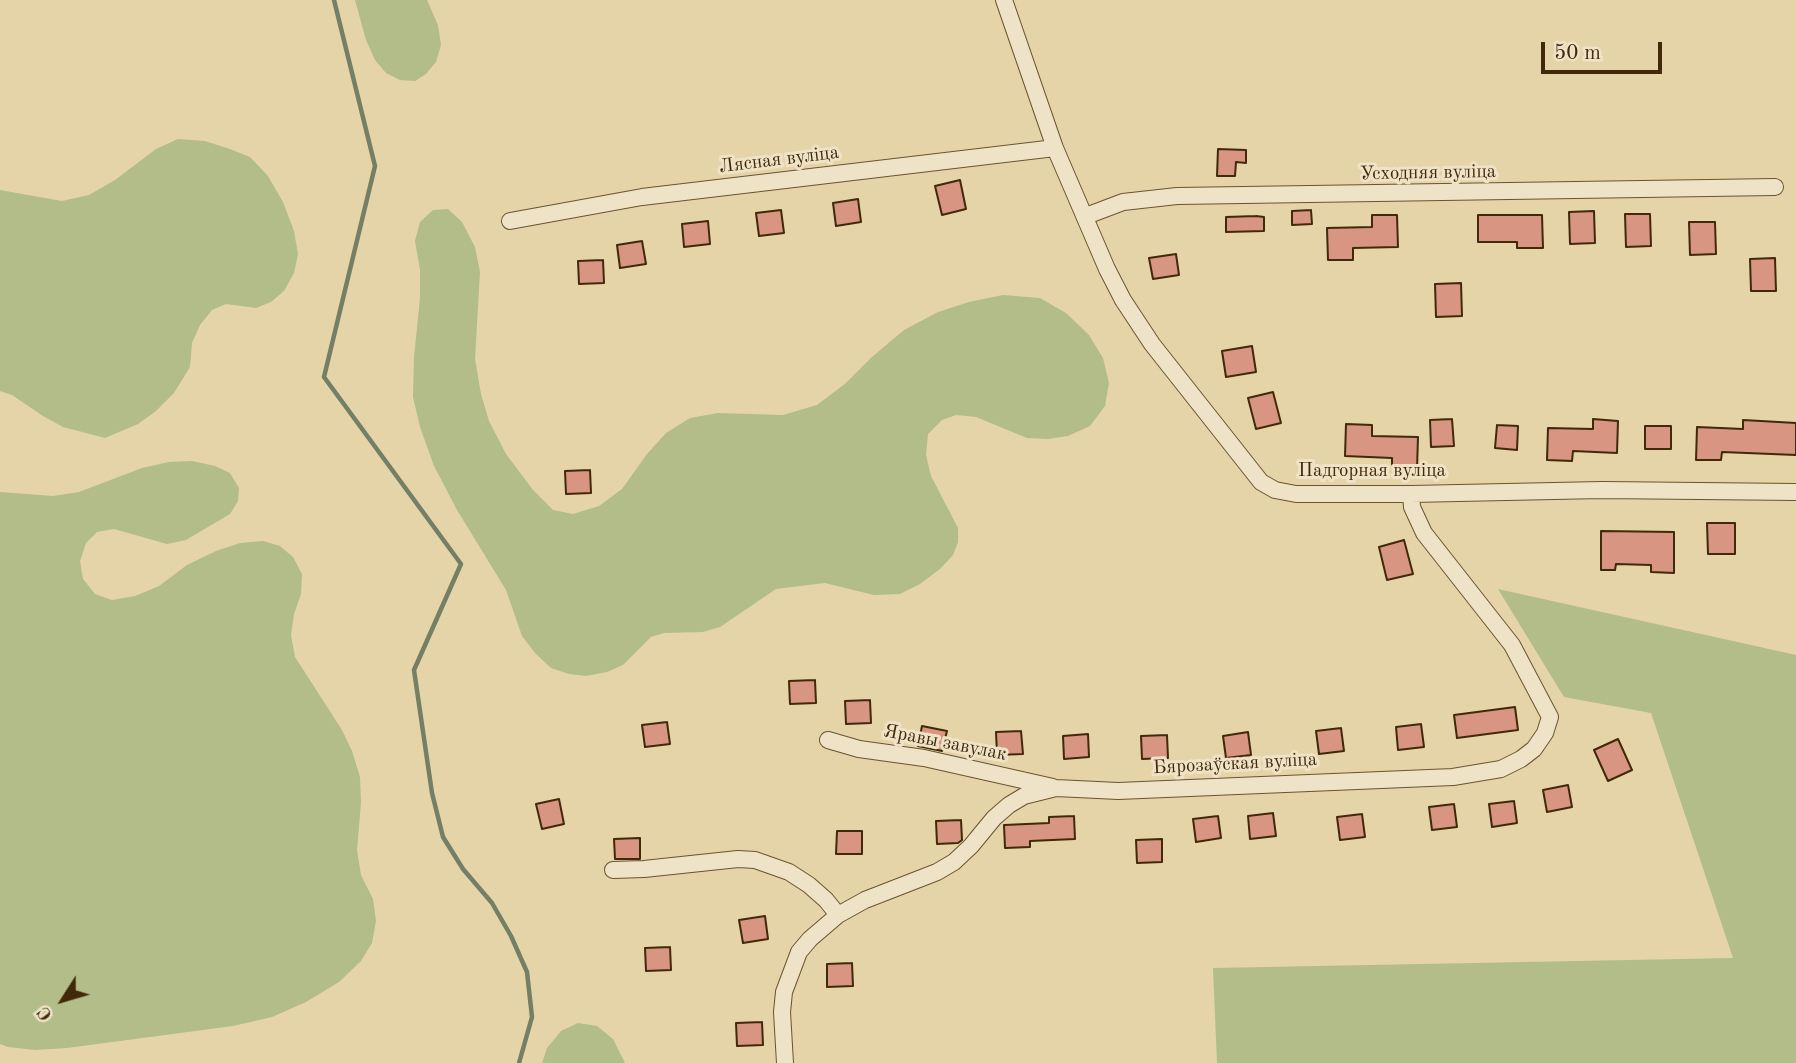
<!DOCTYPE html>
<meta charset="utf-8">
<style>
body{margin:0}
#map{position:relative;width:1796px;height:1063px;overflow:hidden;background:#e5d4a7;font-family:"Old Standard TT",serif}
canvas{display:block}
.north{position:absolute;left:28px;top:965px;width:70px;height:70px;-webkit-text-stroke:5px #eee3c6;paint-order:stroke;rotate:233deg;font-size:19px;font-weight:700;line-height:28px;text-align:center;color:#412909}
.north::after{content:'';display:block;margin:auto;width:24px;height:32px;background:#412909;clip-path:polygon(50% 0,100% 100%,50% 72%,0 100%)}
.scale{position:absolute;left:1541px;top:42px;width:121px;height:32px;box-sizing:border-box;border:4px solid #412909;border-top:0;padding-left:9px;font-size:21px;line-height:24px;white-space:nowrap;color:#412909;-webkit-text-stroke:5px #eee3c6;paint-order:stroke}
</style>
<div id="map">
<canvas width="1796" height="1063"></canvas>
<div class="north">С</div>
<div class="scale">50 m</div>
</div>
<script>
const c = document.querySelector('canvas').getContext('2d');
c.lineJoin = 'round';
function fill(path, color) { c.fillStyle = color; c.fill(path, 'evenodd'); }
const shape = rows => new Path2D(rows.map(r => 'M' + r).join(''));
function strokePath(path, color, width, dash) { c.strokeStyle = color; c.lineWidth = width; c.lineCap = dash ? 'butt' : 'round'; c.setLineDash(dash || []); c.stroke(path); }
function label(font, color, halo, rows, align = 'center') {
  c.font = font + ' "Old Standard TT",serif'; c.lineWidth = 6; c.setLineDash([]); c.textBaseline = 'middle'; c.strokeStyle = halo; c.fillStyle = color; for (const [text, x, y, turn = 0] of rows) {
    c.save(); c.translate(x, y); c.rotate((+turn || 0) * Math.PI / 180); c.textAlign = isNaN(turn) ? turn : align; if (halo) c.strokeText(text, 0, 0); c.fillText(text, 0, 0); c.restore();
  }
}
const green = shape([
 [355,0,427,0,438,25,441,45,436,62,426,74,415,81,400,80,386,73,375,60,366,40],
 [178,139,205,141,230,149,250,157,268,176,283,202,294,231,298,254,294,273,284,291,271,302,256,308,226,304,212,310,200,325,192,343,190,367,174,393,156,411,138,424,105,438,63,427,43,416,12,395,0,391,0,190,62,201,89,195,115,180,156,149],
 [448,209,462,222,475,247,480,272,475,359,481,394,489,421,506,454,533,490,553,510,573,514,599,506,622,489,647,454,666,433,690,418,718,413,783,415,817,405,846,383,872,357,904,330,938,312,969,302,1003,295,1040,298,1066,313,1089,335,1103,358,1109,383,1105,406,1090,426,1068,436,1048,439,1027,438,976,417,956,415,942,420,928,434,926,455,931,476,958,528,958,542,953,555,940,569,920,584,900,594,874,595,825,583,776,589,720,627,703,632,664,633,651,637,623,665,607,672,586,676,569,674,551,668,535,653,522,636,506,590,457,510,434,466,420,427,413,397,414,357,420,298,420,270,415,241,420,222,433,210],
 [192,461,215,466,230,473,239,488,238,501,230,514,186,540,167,544,114,529,97,532,86,543,80,561,83,579,95,594,112,600,135,596,159,586,187,565,216,551,240,543,263,541,280,546,293,557,302,574,301,594,294,614,291,635,295,657,342,730,352,751,360,777,361,803,357,850,361,875,373,899,376,921,372,943,361,961,339,982,306,1002,272,1017,233,1026,67,1048,35,1050,8,1047,0,1044,0,492,53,496,79,492,142,468,169,462],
 [1498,589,1796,655,1796,1063,1217,1063,1213,968,1733,958,1651,713,1564,697],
 [578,1023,597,1026,613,1039,625,1063,542,1063,547,1048,561,1031]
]);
const stream = shape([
 [334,0,375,166,324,377,461,564,414,670,432,793,443,837,463,869,492,903,511,936,527,972,532,1017,519,1063]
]);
const building = shape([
 [1218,149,1246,150,1246,163,1236,162,1235,176,1217,176,1218,149],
 [960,180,966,209,942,215,935,186,960,180],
 [858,199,861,222,836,226,833,203,858,199],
 [781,210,784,233,759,236,756,213,781,210],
 [1311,210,1312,224,1292,225,1292,211,1311,210],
 [1594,211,1595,243,1570,244,1569,212,1594,211],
 [1625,214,1650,214,1651,246,1626,247,1625,214],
 [1372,215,1397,215,1398,247,1353,248,1353,260,1328,260,1327,228,1372,227,1372,215],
 [1478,215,1542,215,1543,248,1517,248,1517,242,1478,242,1478,215],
 [1256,216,1264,217,1264,231,1226,232,1226,217,1256,216],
 [708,221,710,244,684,247,682,224,708,221],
 [1689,222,1715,222,1716,254,1690,255,1689,222],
 [642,241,646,264,620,268,617,245,642,241],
 [1176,254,1179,275,1153,279,1149,258,1176,254],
 [1775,258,1776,291,1751,291,1750,259,1775,258],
 [603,260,604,283,579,284,578,261,603,260],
 [1461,283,1462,316,1436,317,1435,284,1461,283],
 [1252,346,1256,372,1226,377,1222,351,1252,346],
 [1273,392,1281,423,1256,429,1248,398,1273,392],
 [1452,419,1454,446,1431,447,1430,420,1452,419],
 [1593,419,1618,421,1617,453,1573,451,1572,461,1547,460,1548,428,1593,429,1593,419],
 [1743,420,1796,423,1796,455,1722,452,1721,460,1696,460,1697,427,1743,429,1743,420],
 [1346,424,1372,425,1372,436,1418,437,1417,469,1392,468,1392,458,1345,456,1346,424],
 [1497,425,1518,426,1517,450,1495,448,1497,425],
 [1645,426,1671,426,1671,449,1645,449,1645,426],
 [590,470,591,493,566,494,565,471,590,470],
 [1707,523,1735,523,1735,554,1708,554,1707,523],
 [1601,531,1674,532,1674,573,1651,572,1651,565,1616,564,1615,570,1601,570,1601,531],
 [1404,540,1413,574,1387,580,1379,547,1404,540],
 [815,680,816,703,790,704,789,681,815,680],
 [870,700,871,723,846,724,845,701,870,700],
 [1515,707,1518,730,1457,738,1454,715,1515,707],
 [667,722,670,744,645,747,642,725,667,722],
 [1421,724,1424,747,1398,750,1396,727,1421,724],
 [922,726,947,731,942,751,918,746,922,726],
 [1341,728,1344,751,1319,754,1316,731,1341,728],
 [1021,731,1023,754,997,755,996,732,1021,731],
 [1248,732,1251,755,1226,758,1223,736,1248,732],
 [1088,734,1089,757,1064,759,1063,736,1088,734],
 [1167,735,1168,758,1142,759,1141,736,1167,735],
 [1618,739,1632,770,1608,781,1594,750,1618,739],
 [1568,785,1572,807,1547,812,1543,790,1568,785],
 [559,799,564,824,542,829,536,804,559,799],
 [1514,801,1517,823,1492,827,1489,804,1514,801],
 [1454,804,1457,827,1432,830,1429,807,1454,804],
 [1273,813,1276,836,1250,839,1248,816,1273,813],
 [1362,814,1365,837,1340,840,1337,817,1362,814],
 [1074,816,1075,839,1030,841,1030,847,1005,848,1004,825,1049,823,1049,817,1074,816],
 [1218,816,1221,838,1196,842,1193,819,1218,816],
 [961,820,962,840,958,843,937,844,936,821,961,820],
 [837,831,862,831,862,854,836,854,837,831],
 [640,838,640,859,615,859,614,839,640,838],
 [1162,839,1162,862,1137,863,1136,840,1162,839],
 [765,916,768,939,743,943,739,920,765,916],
 [670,947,671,970,646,971,645,948,670,947],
 [852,963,853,986,827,987,827,964,852,963],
 [762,1022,763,1045,737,1046,736,1023,762,1022]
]);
const minor = shape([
 [1004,0,1055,148,1107,269,1123,300,1152,344,1261,482,1275,490,1296,494,1411,494,1602,490,1796,492],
 [1086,216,1123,202,1177,196,1775,187],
 [510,221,642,197,1055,148],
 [828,740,859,749,924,758,1053,787],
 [613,870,644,869,738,859,755,860,789,872,809,885,826,900,838,915],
 [785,1063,782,1012,784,992,799,952,810,939,838,915,865,900,937,872,954,862,971,846,994,818,1009,805,1024,796,1056,788,1118,791,1453,777,1501,769,1521,759,1534,749,1545,733,1550,717,1512,645,1424,533,1412,507,1411,494]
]);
const streetNames = [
 ["Лясная вуліца",779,160,-7],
 ["Усходняя вуліца",1428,173,-1],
 ["Падгорная вуліца",1372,471],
 ["Яравы завулак",945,743,11],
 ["Бярозаўская вуліца",1235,764,-3]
];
fill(green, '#b2bd89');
strokePath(stream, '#747f66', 4.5);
fill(building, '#d89581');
strokePath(building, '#412909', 2);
strokePath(minor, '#6a5430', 18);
strokePath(minor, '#eee3c6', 16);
label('19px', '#412909', '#eee3c6', streetNames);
</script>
